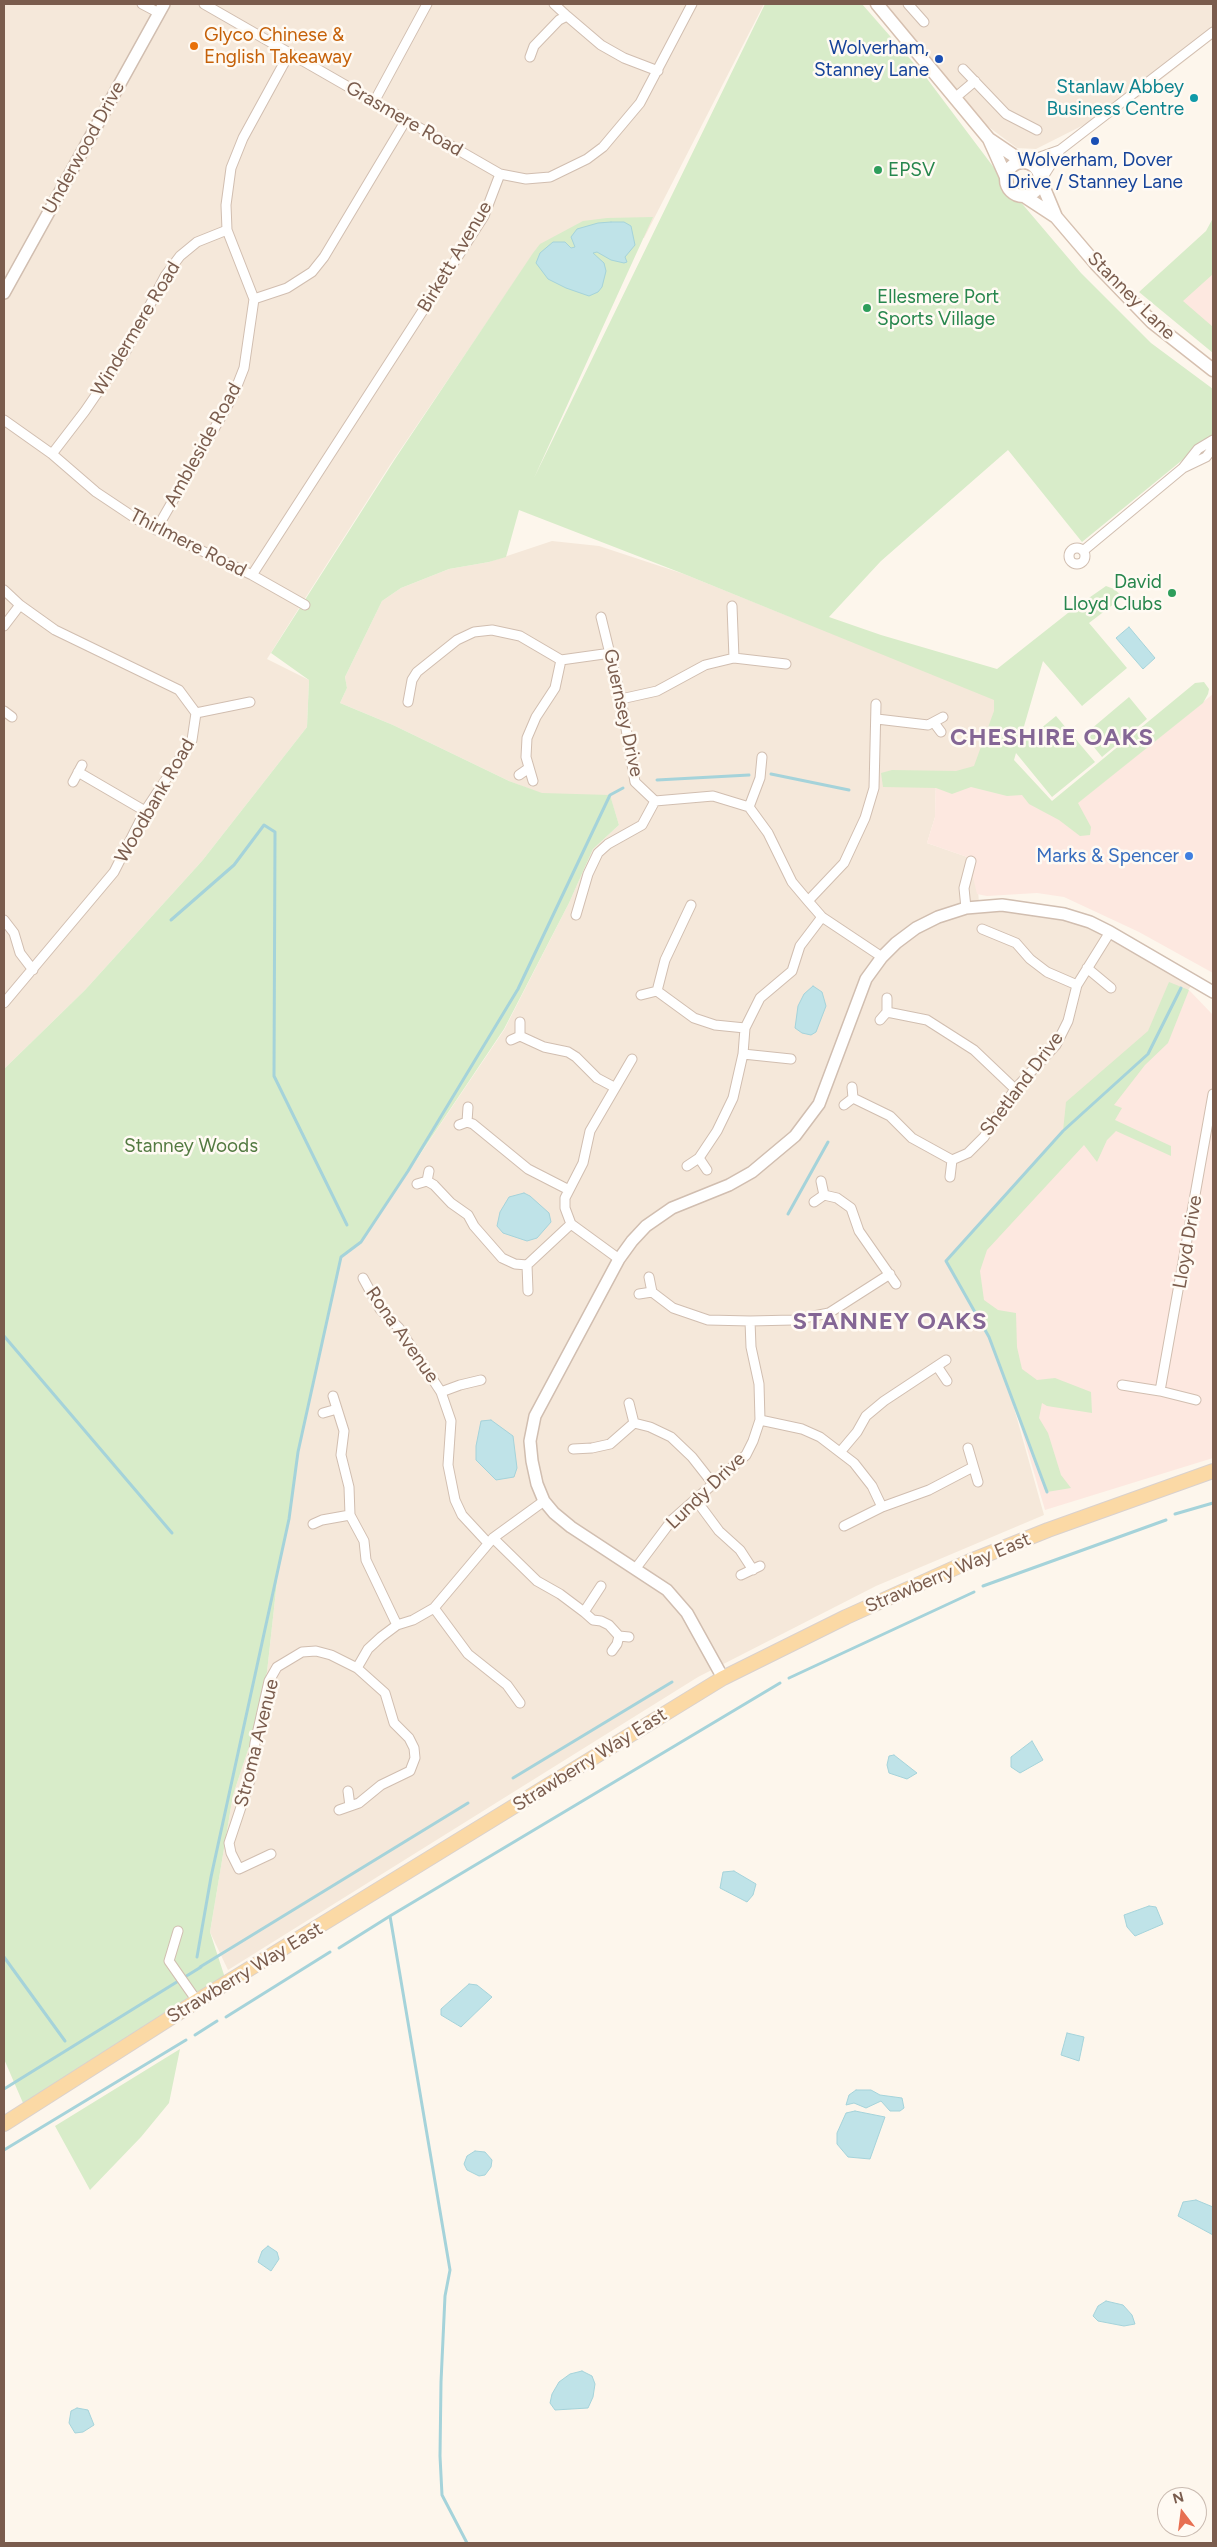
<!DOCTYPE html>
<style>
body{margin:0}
#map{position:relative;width:1217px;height:2547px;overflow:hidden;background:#fdf6ec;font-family:Figtree,sans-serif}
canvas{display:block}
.frame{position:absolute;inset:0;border:5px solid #7a5c4d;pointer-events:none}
.north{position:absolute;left:1157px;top:2487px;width:50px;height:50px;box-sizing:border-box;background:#fffaf3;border:1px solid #cabbb1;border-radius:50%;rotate:345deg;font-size:14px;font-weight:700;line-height:20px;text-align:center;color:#7a5c4d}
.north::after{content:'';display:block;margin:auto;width:18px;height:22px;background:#e76f51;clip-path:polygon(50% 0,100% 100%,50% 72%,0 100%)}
</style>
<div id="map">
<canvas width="1217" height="2547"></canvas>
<div class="frame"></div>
<div class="north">N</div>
</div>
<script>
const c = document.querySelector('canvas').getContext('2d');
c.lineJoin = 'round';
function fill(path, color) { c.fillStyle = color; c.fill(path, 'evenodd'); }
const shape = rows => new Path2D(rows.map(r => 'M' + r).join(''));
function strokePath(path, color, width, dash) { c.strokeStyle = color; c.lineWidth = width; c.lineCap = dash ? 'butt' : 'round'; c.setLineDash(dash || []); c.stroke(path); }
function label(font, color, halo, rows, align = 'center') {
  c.font = font + ' Figtree,sans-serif'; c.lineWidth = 5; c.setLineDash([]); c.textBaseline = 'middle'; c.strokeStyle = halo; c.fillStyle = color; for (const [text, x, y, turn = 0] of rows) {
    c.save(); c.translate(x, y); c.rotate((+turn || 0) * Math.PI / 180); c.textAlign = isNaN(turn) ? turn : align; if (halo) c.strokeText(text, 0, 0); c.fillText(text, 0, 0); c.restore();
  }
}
const residential = shape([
 [4,4,764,4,644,238,536,250,390,465,304,600,267,659,309,680,307,727,202,861,85,990,4,1069],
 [883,4,1213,4,1213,39,1139,97,1036,149,1017,148,986,125],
 [552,541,599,546,684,574,793,618,1008,694,984,777,936,776,935,817,927,843,976,860,979,904,1037,908,1117,935,1196,980,973,1261,1044,1515,876,1586,698,1677,228,1970,210,1932,233,1795,250,1744,267,1672,278,1572,289,1519,298,1452,341,1257,361,1242,504,1030,569,903,593,849,619,825,610,796,542,794,509,781,393,725,340,703,347,688,345,677,382,601,401,588,449,569,489,562]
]);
const commercial = shape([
 [1213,250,1213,343,1160,296],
 [1213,694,1213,973,1139,932,1064,897,1037,893,987,896,977,894,973,877,976,860,927,843,935,817,936,775,984,777,1068,810],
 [1189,990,1213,1015,1213,1458,1045,1510,972,1261]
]);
const green = shape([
 [765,4,862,4,925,76,1013,193,1081,273,1151,343,1213,389,1213,435,1082,542,1008,450,881,561,829,617,881,635,997,669,1073,609,1106,586,1114,589,1123,597,1089,623,1127,668,1082,706,1043,661,1018,747,1056,716,1095,762,1052,797,1016,753,1014,760,1052,801,1195,683,1204,682,1209,689,1208,694,1203,703,1078,803,1091,827,1090,835,1080,836,1059,820,1029,804,1022,795,1007,796,971,787,952,794,936,788,883,787,881,773,892,770,956,771,974,766,994,711,994,700,684,574,519,510,506,557,489,562,449,569,401,588,382,601,345,677,347,688,340,703,393,725,509,781,542,793,610,795,619,825,593,849,569,903,504,1029,361,1242,341,1257,298,1452,289,1519,278,1572,267,1672,250,1744,233,1795,210,1932,227,1984,26,2110,4,2059,4,1069,85,990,202,861,307,727,309,680,271,653,395,459,533,253,540,244,583,221,607,218,653,217,534,478],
 [1213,218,1213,274,1183,301,1213,327,1213,353,1139,292,1206,231],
 [1129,697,1147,719,1102,757,1084,735],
 [1169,982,1189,990,1168,1043,1145,1065,1114,1105,1122,1108,1115,1120,1171,1146,1171,1156,1116,1131,1107,1140,1097,1162,1084,1145,987,1250,980,1271,984,1300,998,1310,1016,1313,1017,1347,1022,1369,1037,1380,1055,1378,1091,1392,1092,1413,1047,1406,1042,1403,1039,1418,1048,1433,1061,1475,1071,1488,1047,1492,989,1338,946,1261,1063,1131,1066,1102,1148,1031],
 [180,2049,169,2103,141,2137,90,2190,55,2126]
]);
const water = shape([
 [611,222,624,222,631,226,635,245,625,257,627,262,624,263,611,260,597,252,593,253,604,263,606,271,602,287,598,292,589,296,566,288,548,279,536,263,540,253,553,242,565,242,571,248,575,247,571,237,577,229,598,223,611,222],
 [1129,627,1155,658,1143,669,1116,638,1129,627],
 [813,986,822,992,826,1006,816,1032,811,1035,802,1033,795,1028,798,1006,804,994,813,986],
 [524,1193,530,1196,549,1213,551,1222,537,1238,527,1241,503,1233,497,1226,500,1212,509,1197,524,1193],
 [491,1420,513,1436,517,1468,514,1477,496,1480,476,1460,476,1446,481,1421,491,1420],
 [1032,1741,1043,1760,1020,1773,1011,1767,1011,1757,1032,1741],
 [894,1755,917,1773,907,1779,889,1773,887,1765,889,1756,894,1755],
 [734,1871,756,1884,753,1895,747,1902,720,1888,723,1872,734,1871],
 [1149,1906,1156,1907,1163,1924,1135,1936,1127,1927,1124,1915,1149,1906],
 [469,1984,477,1985,492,1997,461,2027,441,2015,441,2009,469,1984],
 [1067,2033,1084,2037,1079,2061,1061,2055,1067,2033],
 [856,2090,871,2090,880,2095,902,2098,904,2108,900,2111,890,2111,881,2101,866,2108,854,2103,846,2105,849,2095,856,2090],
 [855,2111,885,2117,870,2159,848,2157,837,2144,837,2133,846,2113,855,2111],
 [475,2151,485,2152,492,2160,491,2167,485,2175,479,2176,467,2170,464,2164,467,2156,475,2151],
 [1196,2200,1213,2207,1213,2235,1178,2216,1183,2202,1196,2200],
 [268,2246,277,2252,279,2259,271,2271,258,2262,262,2251,268,2246],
 [1106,2301,1123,2305,1132,2315,1135,2324,1124,2326,1098,2321,1093,2316,1098,2306,1106,2301],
 [582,2371,592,2376,595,2384,593,2397,588,2408,555,2410,550,2403,552,2394,559,2382,570,2374,582,2371],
 [77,2408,88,2410,94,2425,83,2432,75,2433,69,2423,71,2411,77,2408]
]);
const stream = shape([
 [771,774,849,790],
 [657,780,749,775],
 [171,920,234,865,264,825,275,832,274,1076,347,1225],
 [788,1214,828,1142],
 [4,1336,172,1533],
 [1047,1492,989,1337,946,1261,1063,1131,1148,1054,1181,988],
 [1175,1514,1213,1503],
 [983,1586,1166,1520],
 [789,1678,974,1592],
 [513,1778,672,1682],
 [390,1916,780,1683],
 [339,1948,390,1916,450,2270,445,2296,441,2382,440,2456,442,2495,467,2543],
 [4,1957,65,2041],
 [197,1957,211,1877,289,1519,298,1452,341,1257,361,1242,408,1171,518,989,610,795,623,788],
 [200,1967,468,1803],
 [226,2017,330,1952],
 [195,2035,217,2021],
 [4,2089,201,1967],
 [4,2150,186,2040]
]);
const minor = shape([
 [142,4,159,13],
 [204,4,500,174],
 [554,4,567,16],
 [908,4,924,22],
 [530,57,534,46,559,20,567,16,601,45,624,58,658,71],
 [963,69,1006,114,1037,130],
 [956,97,975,81],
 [374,102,427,4],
 [1026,162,1060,150],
 [1041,180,1060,150,1213,32],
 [254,299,287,288,312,272,324,257,406,120],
 [4,420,52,454,96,492,138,520,252,575,305,605],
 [52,454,85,411,126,351,165,276,180,256,197,242,227,230,226,205,231,168,243,138,289,54],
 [1183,468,1206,457,1213,448],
 [156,530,233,396,244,368,254,299,227,230],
 '1069 556a8 8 0 1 1 16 0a8 8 0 1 1-16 0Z',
 [1083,551,1183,468,1198,449,1213,440],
 [252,575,484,216,500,174,526,179,550,177,587,159,603,147,640,103,692,4],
 [4,590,20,605,55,630,179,690,196,713,192,740,145,811,114,872,4,1003],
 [601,617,621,699,635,782,655,801,713,796,749,807,768,833,792,882,808,901,822,917,882,957],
 [4,626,20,605],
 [734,658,786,664],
 [621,699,657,691,705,665,734,658,732,606],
 [408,702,412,680,417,672,457,640,474,632,492,630,520,636,561,660,611,653],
 [4,711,12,717],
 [196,713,250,702],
 [877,719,928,725,943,717],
 [935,724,941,732],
 [78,772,145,811],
 [519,775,529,768],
 [533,781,526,757,527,738,536,717,555,688,561,660],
 [73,782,82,765],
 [749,807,760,778,762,757],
 [808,901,844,863,865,818,874,788,876,704],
 [966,908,964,888,971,861],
 [576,915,588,874,598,853,608,844,642,825,655,801],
 [4,920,14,933,20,953,33,970],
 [982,929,1016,943,1030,959,1047,972,1077,985],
 [1087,968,1111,988],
 [657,991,665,960,691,905],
 [641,995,657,991,694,1018,715,1025,745,1028,760,998,792,971,800,946,822,917],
 [887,998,887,1012,927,1020,974,1050,1015,1089],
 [880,1020,887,1012],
 [520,1022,520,1036,544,1047,568,1052,576,1057,597,1078,614,1087],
 [511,1040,520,1036],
 [743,1054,791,1059],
 [852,1087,853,1098,890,1116,912,1138,952,1160,968,1153,984,1137,1015,1089,1056,1045,1068,1021,1077,985,1110,932],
 [844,1105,853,1098],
 [467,1122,468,1107],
 [459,1125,467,1122,473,1124,528,1169,569,1190],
 [699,1158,707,1170],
 [687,1166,699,1158,717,1131,733,1098,743,1054,745,1028],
 [950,1177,952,1160],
 [427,1181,429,1171],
 [821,1181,824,1195],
 [417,1184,427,1181,434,1185,451,1203,468,1215,474,1226,502,1258,515,1264,527,1265],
 [814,1202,824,1195,837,1198,851,1208,859,1231,896,1284],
 [619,1259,571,1224,565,1208,565,1198,583,1163,590,1131,632,1059],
 [649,1277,652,1292],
 [363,1278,380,1309,399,1328,441,1392,451,1421,448,1465,455,1500,462,1515,488,1543],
 [528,1291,527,1265,571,1224],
 [639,1294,652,1292,673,1308,708,1320,750,1321],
 [937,1366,947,1381],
 [1122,1385,1160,1391],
 [441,1392,460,1385,481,1380],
 [333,1396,344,1431,341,1455,349,1487,350,1515],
 [1196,1400,1160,1391,1213,1094],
 [629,1403,634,1423,650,1427,671,1437,692,1457,714,1485],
 [323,1413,337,1409],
 [760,1420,802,1429,820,1437,854,1463,872,1486,882,1507,844,1526],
 [968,1448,978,1482],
 [573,1449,592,1448,610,1444,634,1423],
 [841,1451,857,1432,866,1416,884,1401,946,1360],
 [696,1500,719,1531,740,1550,753,1570],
 [882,1507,929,1490,973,1467],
 [313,1524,322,1520,350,1515,364,1541,366,1560,397,1625],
 [493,1538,537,1581,560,1594,584,1612,601,1586],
 [636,1568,672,1520,746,1455,753,1441,760,1420,759,1384,751,1347,750,1321,793,1320,829,1313,890,1274],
 [741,1575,760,1566],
 [434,1608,468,1654,507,1685,520,1703],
 [584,1612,593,1620,601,1621,609,1625,619,1636,617,1644,612,1651],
 [619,1636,629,1637],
 [357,1668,368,1649,381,1637,397,1625,413,1620,434,1608,493,1538,544,1501],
 [348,1791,350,1806],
 [271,1854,239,1869,231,1853,229,1843,250,1780,255,1743,269,1681,277,1667,302,1652,316,1651,331,1655,357,1668,385,1693,394,1723,409,1738,414,1748,415,1758,410,1771,381,1785,359,1803,339,1810],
 [178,1931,169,1961,197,2001]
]);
const tertiary = shape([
 [4,293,164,4],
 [723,1678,687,1613,667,1590,571,1527,554,1513,544,1501,537,1484,532,1461,530,1441,535,1416,619,1259,632,1241,646,1226,672,1208,729,1185,752,1172,795,1136,819,1104,866,979,882,957,896,943,916,928,938,917,966,908,1002,905,1064,914,1090,922,1110,932,1213,992]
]);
const secondary = shape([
 [877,4,989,139,1006,177],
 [989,139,1023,162],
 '1006 179a17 17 0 1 1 34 0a17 17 0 1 1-34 0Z',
 [1041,181,1056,217,1096,264,1152,322,1213,370],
 [1024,196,1056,217]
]);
const primary = shape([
 [4,2124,197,2001,723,1678,846,1617,968,1562,1048,1530,1213,1471]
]);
const markers = [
 [194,46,5,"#e8710a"],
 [939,59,5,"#1a4fb4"],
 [1194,98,5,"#0f9aa8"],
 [1095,141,5,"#1a4fb4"],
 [878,170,5,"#2e9e5b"],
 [867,308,5,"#2e9e5b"],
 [1172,593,5,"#2e9e5b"],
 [1189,856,5,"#3f7fe0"]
];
const foodNames = [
 ["Glyco Chinese &",204,35],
 ["English Takeaway",204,57]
];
const transitNames = [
 ["Wolverham,",929,48],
 ["Stanney Lane",929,70],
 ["Wolverham, Dover",1095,160,"center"],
 ["Drive / Stanney Lane",1095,182,"center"]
];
const cultureNames = [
 ["Stanlaw Abbey",1184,87],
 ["Business Centre",1184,109]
];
const streetNames = [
 ["Grasmere Road",404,119,30],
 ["Underwood Drive",84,148,-61],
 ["Birkett Avenue",455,257,-59],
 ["Stanney Lane",1131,296,45],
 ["Windermere Road",136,329,-59],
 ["Ambleside Road",203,445,-61],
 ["Thirlmere Road",188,543,27],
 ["Guernsey Drive",623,713,78],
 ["Woodbank Road",155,801,-60],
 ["Shetland Drive",1022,1084,-53],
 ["Lloyd Drive",1188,1242,-80],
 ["Rona Avenue",402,1335,55],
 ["Lundy Drive",706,1491,-44],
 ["Strawberry Way East",948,1573,-23],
 ["Stroma Avenue",257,1743,-76],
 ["Strawberry Way East",590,1760,-32],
 ["Strawberry Way East",245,1973,-31]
];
const leisureNames = [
 ["EPSV",888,170],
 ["Ellesmere Port",877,297],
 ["Sports Village",877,319],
 ["David",1162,582,"right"],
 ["Lloyd Clubs",1162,604,"right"]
];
const shopNames = [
 ["Marks & Spencer",1179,856]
];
const parkNames = [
 ["Stanney Woods",191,1146]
];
const districtNames = [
 ["CHESHIRE OAKS",1052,738],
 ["STANNEY OAKS",890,1322]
];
fill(residential, '#f5e8da');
fill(commercial, '#fde8e0');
fill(green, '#d8ecc9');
fill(water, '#bfe3e8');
strokePath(water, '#a5d3da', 1);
strokePath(stream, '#a5d3da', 3);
strokePath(minor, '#d1beb0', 11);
strokePath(tertiary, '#d1beb0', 14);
strokePath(secondary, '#d6c0b0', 15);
strokePath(primary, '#dad1cd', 16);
strokePath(minor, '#fff', 9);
strokePath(tertiary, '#fff', 11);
strokePath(secondary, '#fff', 12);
strokePath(primary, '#fbd9a5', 14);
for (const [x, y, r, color] of markers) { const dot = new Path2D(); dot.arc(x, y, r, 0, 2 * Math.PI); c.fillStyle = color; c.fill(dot); strokePath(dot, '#fffaf3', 2); }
label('19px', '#c56008', '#fffaf3', foodNames, 'left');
label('19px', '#164399', '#fffaf3', transitNames, 'right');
label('19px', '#0d838f', '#fffaf3', cultureNames, 'right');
label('19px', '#7a5c4d', '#fffaf3', streetNames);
label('19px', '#27864d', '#fffaf3', leisureNames, 'left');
label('19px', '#366cbe', '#fffaf3', shopNames, 'right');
label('19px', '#537a41', '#fffaf3', parkNames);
c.letterSpacing = '1px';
label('bold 24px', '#846695', '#fffaf3', districtNames);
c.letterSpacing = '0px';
</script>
